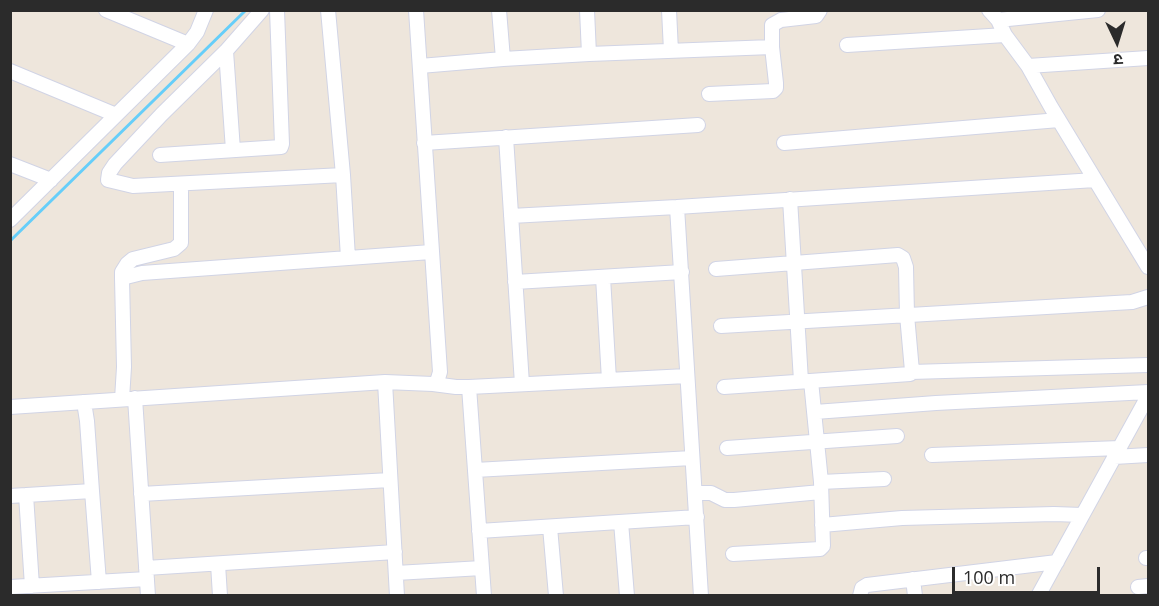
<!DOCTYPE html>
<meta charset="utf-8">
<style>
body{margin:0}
#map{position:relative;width:1159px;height:606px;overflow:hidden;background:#eee6dc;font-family:"Open Sans","Noto Sans Devanagari",sans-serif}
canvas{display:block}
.frame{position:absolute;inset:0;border:12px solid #2b2b2b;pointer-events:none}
.north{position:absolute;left:1087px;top:12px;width:60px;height:60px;-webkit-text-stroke:4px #fff;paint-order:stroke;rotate:176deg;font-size:16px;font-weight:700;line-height:24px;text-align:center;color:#2b2b2b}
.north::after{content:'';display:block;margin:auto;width:21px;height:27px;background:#2b2b2b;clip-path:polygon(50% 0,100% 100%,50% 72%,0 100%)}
.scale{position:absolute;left:952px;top:567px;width:148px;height:27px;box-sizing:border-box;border:3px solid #2b2b2b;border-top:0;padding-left:8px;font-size:18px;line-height:21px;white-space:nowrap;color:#2b2b2b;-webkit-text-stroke:4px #fff;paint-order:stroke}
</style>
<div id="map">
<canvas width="1159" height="606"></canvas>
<div class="frame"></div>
<div class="north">उ</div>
<div class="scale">100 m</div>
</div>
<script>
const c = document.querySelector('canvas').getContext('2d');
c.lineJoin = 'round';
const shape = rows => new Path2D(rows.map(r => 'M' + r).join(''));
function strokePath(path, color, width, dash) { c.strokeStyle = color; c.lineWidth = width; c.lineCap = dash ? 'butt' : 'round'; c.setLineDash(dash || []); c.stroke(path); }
const stream = shape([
 [10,241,246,10]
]);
const minor = shape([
 [106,10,188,44],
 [262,10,226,51,162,114,115,164,109,173,108,180,133,186,343,175],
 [328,10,343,175,348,258],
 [499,10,503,59],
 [587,10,589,54],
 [669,10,671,51],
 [989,10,998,20,1005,35,1028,66,1051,107,1148,267],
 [998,20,1098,10],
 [847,45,1005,35],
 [226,51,233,150],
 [420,66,503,59,589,54,772,47],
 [1028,66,1148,58],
 [10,71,116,115],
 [709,94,773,91,776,88,776,83,772,47,772,25,781,20,816,16,820,10],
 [506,137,522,384],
 [424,143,698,125],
 [784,143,1059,120],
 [160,155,281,147,282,144,277,10],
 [10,164,51,180],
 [181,184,181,243,174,249,133,259,127,264,122,272,122,278,142,273,431,252],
 [790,199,801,381],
 [677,207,701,596],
 [511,216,677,207,1095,180],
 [10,220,188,44,197,32,206,10],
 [716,269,898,255,903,258,906,267,907,315,912,371,910,374,724,387],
 [603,277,609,380],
 [122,278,124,367,122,399],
 [515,282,682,272],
 [721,326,1132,302,1148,297],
 [911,372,1148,365],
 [385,382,397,596],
 [433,384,456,387,469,387,687,376],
 [469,387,484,596],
 [135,398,148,596],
 [84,402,87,421,92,491],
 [10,407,385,382,433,384,437,382,440,372,416,10],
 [815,412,936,403,1148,392],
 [727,448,897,436],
 [932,455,1120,448],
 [1114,457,1148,455],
 [475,470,692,458],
 [821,482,884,479],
 [695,493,711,493,725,500,734,500,821,492],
 [141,494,390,480],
 [26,495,32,586],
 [10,496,92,491,99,582],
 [621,522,627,596],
 [822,525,902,518,1054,514,1082,515],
 [550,527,556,596],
 [479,531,697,517],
 [733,554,820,549,823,546,821,482,811,381],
 [1146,558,1148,558],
 [218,564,220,596],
 [146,568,395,552],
 [396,573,482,568],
 [913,579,915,596],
 [10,587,147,579],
 [1138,587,1148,586],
 [860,596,862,588,867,585,1057,562],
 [1038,596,1148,396]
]);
strokePath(stream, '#66cef9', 3);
strokePath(minor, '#d1d4e5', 16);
strokePath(minor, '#fff', 14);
</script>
